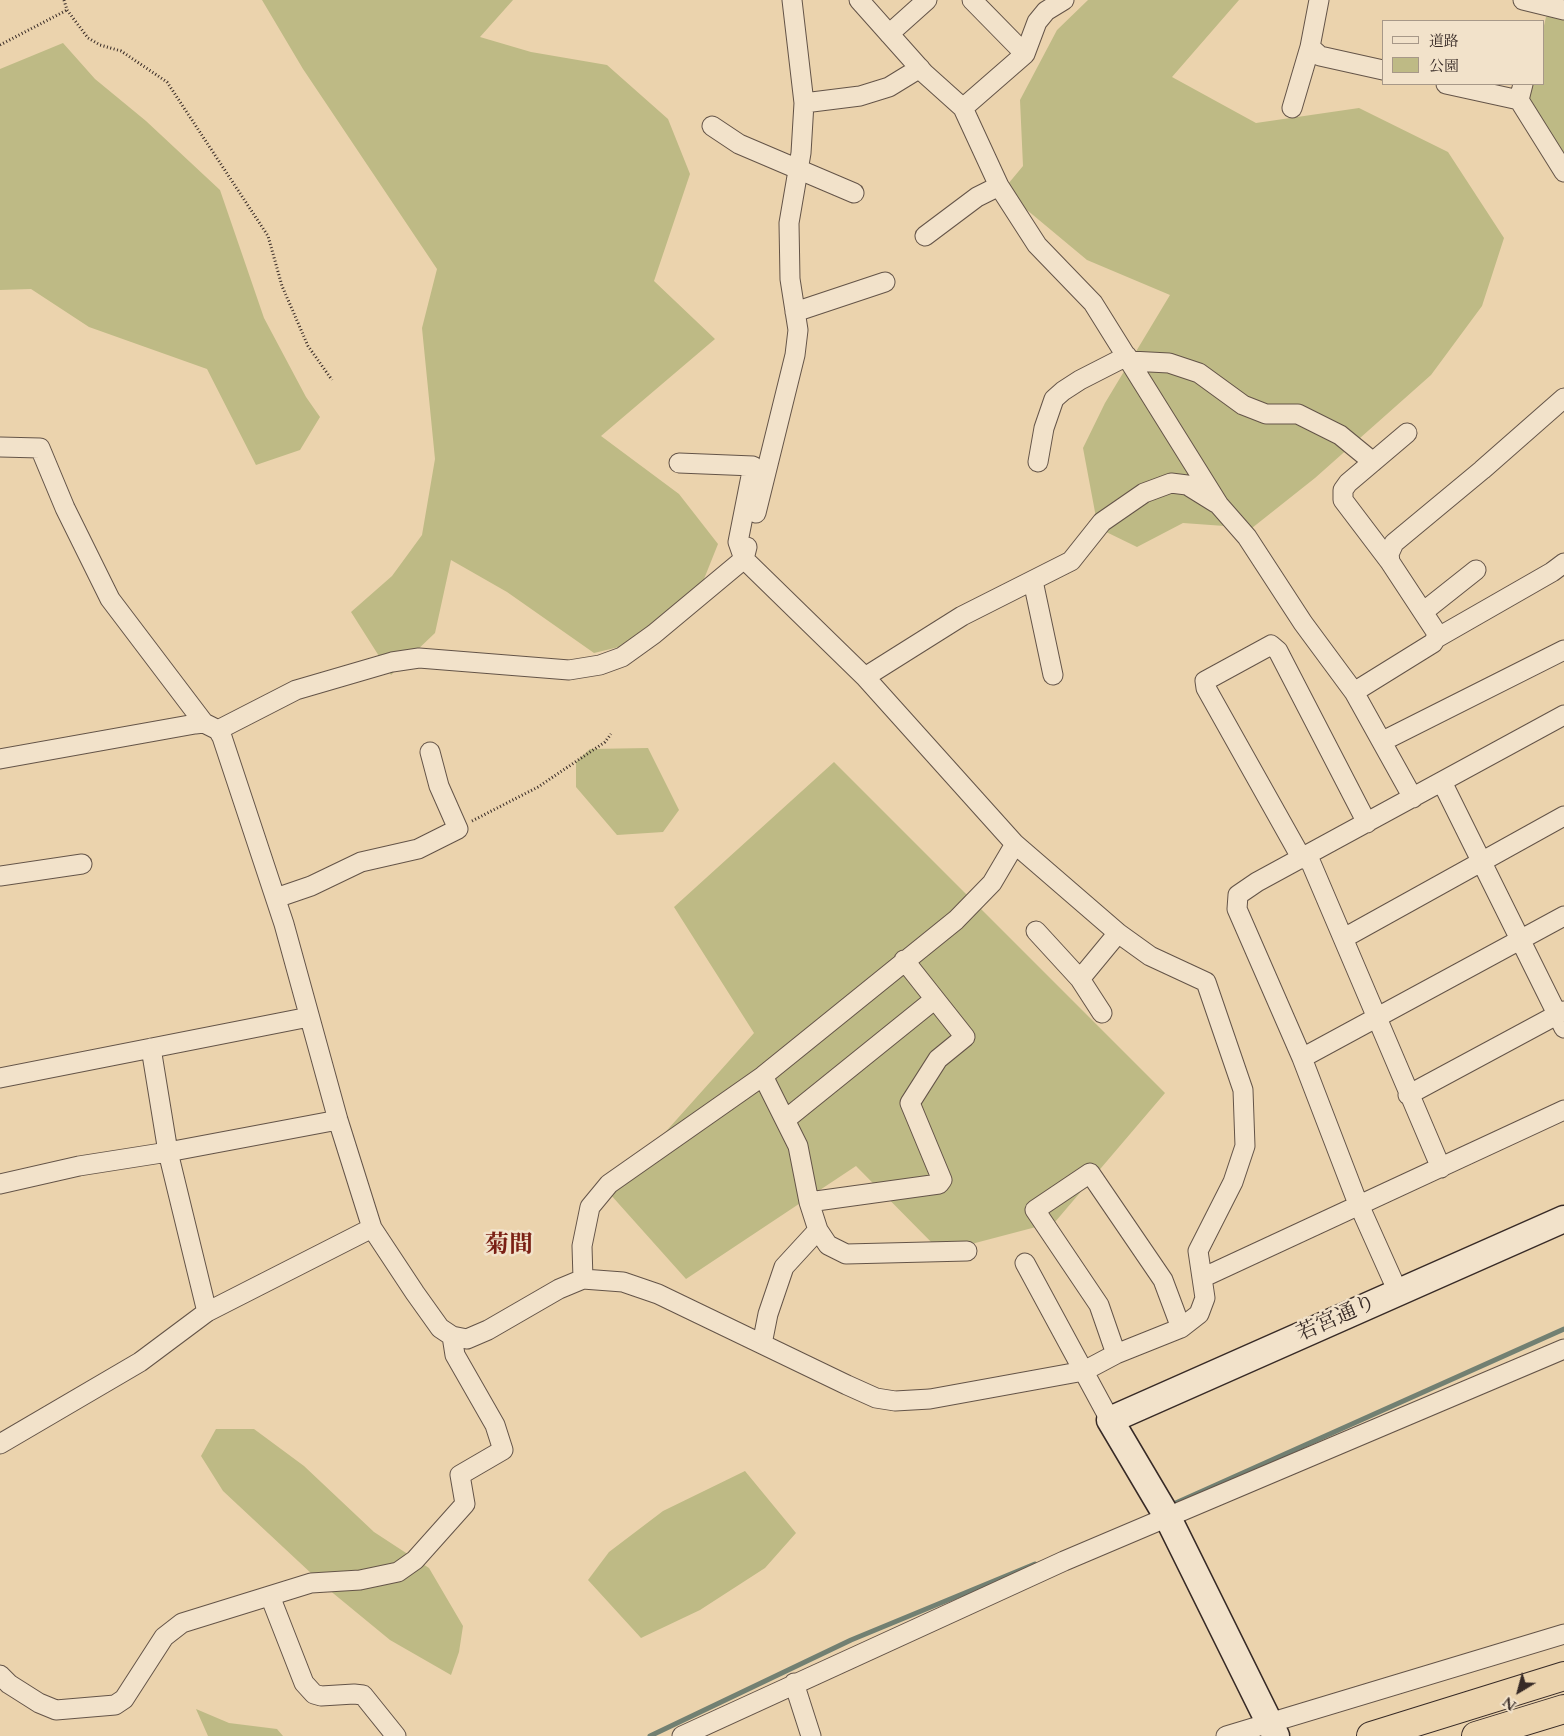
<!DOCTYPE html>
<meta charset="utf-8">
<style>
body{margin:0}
#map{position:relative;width:1564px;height:1736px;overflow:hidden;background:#ebd3ad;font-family:Cardo,"Noto Serif JP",serif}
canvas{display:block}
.legend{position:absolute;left:1382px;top:20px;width:162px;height:65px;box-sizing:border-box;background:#f2e2ca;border:1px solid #a79888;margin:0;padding:6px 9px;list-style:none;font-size:15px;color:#372a26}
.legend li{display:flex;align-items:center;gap:10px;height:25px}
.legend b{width:25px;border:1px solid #a79888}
.north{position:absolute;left:1494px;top:1666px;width:50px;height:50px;-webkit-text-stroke:4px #f2e2ca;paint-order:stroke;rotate:217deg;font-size:14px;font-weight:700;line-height:20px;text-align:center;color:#372a26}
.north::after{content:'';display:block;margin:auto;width:18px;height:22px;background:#372a26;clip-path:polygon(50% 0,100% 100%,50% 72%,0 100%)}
</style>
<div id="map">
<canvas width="1564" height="1736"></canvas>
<ul class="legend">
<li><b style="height:6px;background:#f2e2ca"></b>道路</li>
<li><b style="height:14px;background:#beba85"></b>公園</li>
</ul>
<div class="north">N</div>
</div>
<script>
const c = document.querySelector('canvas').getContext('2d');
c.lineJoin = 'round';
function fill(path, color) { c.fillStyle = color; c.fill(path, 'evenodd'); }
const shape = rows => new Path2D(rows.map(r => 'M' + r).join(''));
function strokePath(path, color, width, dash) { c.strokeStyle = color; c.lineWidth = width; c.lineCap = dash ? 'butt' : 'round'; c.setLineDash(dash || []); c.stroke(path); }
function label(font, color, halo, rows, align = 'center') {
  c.font = font + ' Cardo,"Noto Serif JP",serif'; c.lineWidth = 5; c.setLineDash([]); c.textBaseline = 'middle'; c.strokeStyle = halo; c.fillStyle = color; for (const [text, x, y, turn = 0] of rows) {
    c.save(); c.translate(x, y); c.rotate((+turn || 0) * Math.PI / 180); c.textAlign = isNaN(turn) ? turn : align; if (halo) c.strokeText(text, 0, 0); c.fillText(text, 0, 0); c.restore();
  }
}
const green = shape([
 [262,0,513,0,480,37,531,52,607,65,668,119,690,174,654,281,715,339,601,436,679,494,718,544,696,599,652,639,594,653,507,592,451,560,435,633,391,675,351,612,392,576,422,535,435,459,422,328,437,269,303,69],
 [1088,0,1239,0,1172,77,1256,123,1359,108,1448,152,1504,238,1482,306,1431,375,1315,478,1252,528,1183,523,1137,547,1098,528,1083,448,1105,403,1170,295,1087,260,1003,190,1023,166,1020,100,1057,30],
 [1552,14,1564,17,1564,160,1528,100,1529,84,1543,84,1543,30,1546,17],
 [63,43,95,79,146,121,220,190,264,318,306,397,320,417,300,450,256,465,207,369,89,327,31,289,0,290,0,69],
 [648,748,679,810,663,832,617,835,576,787,576,762,590,749],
 [834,762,1165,1093,1055,1222,941,1252,856,1166,686,1279,610,1194,754,1033,674,907],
 [216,1429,254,1429,304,1466,374,1532,429,1568,463,1626,459,1652,451,1675,390,1640,328,1589,223,1491,201,1456],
 [745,1471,796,1533,765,1568,700,1610,641,1638,588,1580,609,1552,663,1511],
 [196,1709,229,1723,277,1729,283,1736,208,1736]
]);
const stream = shape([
 [1169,1506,1564,1329],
 [650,1736,851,1640,1035,1564]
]);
const path = shape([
 [64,0,67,10,88,38,100,45,121,51,167,82,268,236,282,286,308,346,332,380],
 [0,45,67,10],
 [472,821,538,787,605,742,611,734]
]);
const street = shape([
 [859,0,924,73,963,108,999,186,1037,245,1093,303,1219,505,1247,537,1303,623,1354,692,1413,798],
 [1319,0,1310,47,1320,56,1383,70],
 [1523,0,1564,10],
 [889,34,927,0],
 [1025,54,1037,22,1046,11,1064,0],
 [1446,84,1519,100],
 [1523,84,1519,100,1564,172],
 [804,103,860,96,889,87,920,68],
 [963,108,1025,54,972,0],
 [1292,108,1310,47],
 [712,126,739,144,854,193],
 [925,236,977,197,999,186],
 [795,312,885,282],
 [1130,361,1169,363,1199,373,1243,405,1266,414,1298,414,1340,435,1373,462],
 [0,447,40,448,65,508,110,599,204,723],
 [1038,462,1044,428,1054,399,1063,391,1080,380,1127,356],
 [756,513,795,355,798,330,790,279,789,223,801,153,804,103,792,0],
 [1390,562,1343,500,1343,490,1348,483,1407,433],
 [1033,581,1053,675],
 [1423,612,1476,570],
 [1435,639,1552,572,1564,563],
 [865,677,962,616,1071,561,1102,522,1144,493,1171,483,1187,485,1216,503],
 [1354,692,1433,643,1438,635,1390,562,1389,554,1394,543,1482,470,1564,398],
 [218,730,296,690,392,662,419,658,569,670,600,665,622,657,654,634,744,559,747,547],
 [1383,741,1564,650],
 [0,759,195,724,204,723,218,730,222,737,284,924,338,1120,372,1228,415,1293,440,1328,452,1336,467,1339,488,1330,559,1289,583,1279,623,1282,658,1294,847,1385,876,1398,895,1401,930,1399,1084,1371,1116,1354,1181,1328,1199,1314,1205,1298,1198,1251,1233,1182,1245,1146,1243,1090,1206,982,1150,956,1118,933,1015,844,865,677,744,559,738,542,753,466,679,463],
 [1442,782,1564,1028],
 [1308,856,1441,1168],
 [1302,859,1206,688,1205,681,1271,645,1278,651,1367,823],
 [0,876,82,864],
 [276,898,311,886,361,862,418,849,458,829,439,786,430,752],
 [1036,931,1080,979,1102,1013],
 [1344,938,1564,816],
 [1080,979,1118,933],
 [151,1048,168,1152,207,1312],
 [1302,1058,1564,916],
 [763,1076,798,1146,809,1202,818,1230,828,1245,846,1254,967,1251],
 [0,1078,309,1017],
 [1408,1095,1564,1011],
 [785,1120,935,999],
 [0,1184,79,1166,168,1152,338,1120],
 [809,1202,939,1184,942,1180,910,1103,938,1059,965,1037,904,960],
 [1025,1263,1110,1420],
 [1202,1278,1564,1110],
 [583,1279,582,1246,590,1207,609,1184,763,1076,956,920,992,883,1015,844],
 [1398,1292,1355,1196,1302,1058,1237,909,1238,895,1257,882,1564,715],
 [762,1344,768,1314,784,1267,818,1230],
 [1116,1354,1099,1305,1035,1210,1090,1173,1163,1280,1181,1328],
 [0,1444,140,1362,207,1312,372,1228],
 [270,1596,304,1683,314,1694,321,1696,354,1694,363,1695,396,1736],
 [0,1675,9,1684,39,1703,56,1710,115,1705,124,1699,164,1637,182,1623,311,1583,360,1580,398,1572,415,1560,465,1504,460,1475,503,1450,495,1425,455,1355,452,1336],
 [794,1683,811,1736],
 [682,1736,1064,1561,1564,1349],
 [1226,1736,1564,1634]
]);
const secondary = shape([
 [1276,1736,1168,1518,1110,1420,1564,1219]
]);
const highway = shape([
 [1371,1736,1564,1676],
 [1476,1736,1564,1709]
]);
const streetNames = [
 ["若宮通り",1337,1319,-24]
];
const quarterNames = [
 ["菊間",509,1246]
];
fill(green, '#beba85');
strokePath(stream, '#728072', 5);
strokePath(street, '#645448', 21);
strokePath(secondary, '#372a26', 29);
strokePath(highway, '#372a26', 30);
strokePath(path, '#372a26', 3, [1, 2.5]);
strokePath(street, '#f2e2ca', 19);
strokePath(secondary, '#f2e2ca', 26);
strokePath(highway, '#ebd3ad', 28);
label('21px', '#372a26', '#f2e2ca', streetNames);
label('bold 24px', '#7a1f14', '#f2e2ca', quarterNames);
</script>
